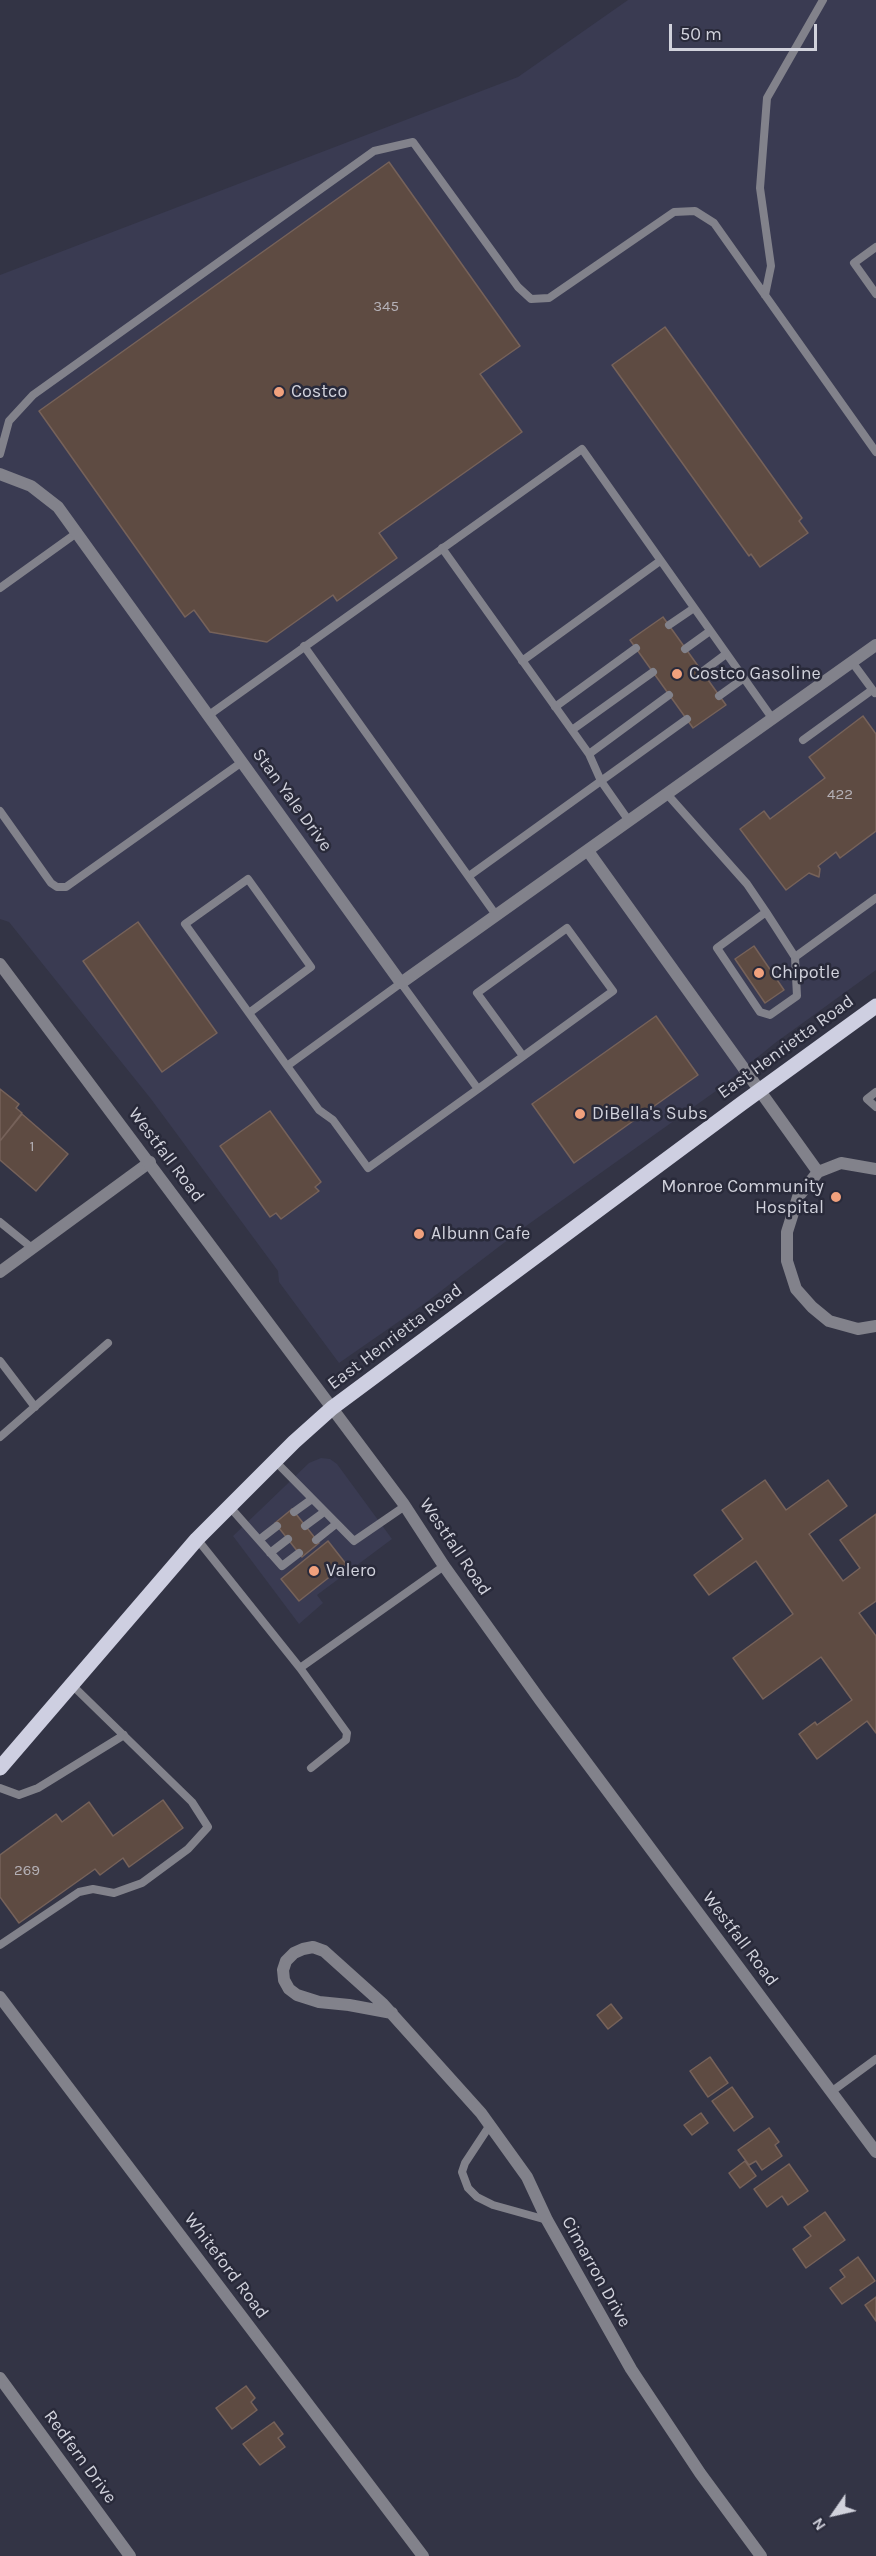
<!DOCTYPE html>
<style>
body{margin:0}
#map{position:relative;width:876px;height:2556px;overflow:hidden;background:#333445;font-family:Karla,sans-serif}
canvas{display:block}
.north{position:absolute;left:804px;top:2484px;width:60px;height:60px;-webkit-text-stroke:4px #292a3a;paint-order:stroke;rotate:236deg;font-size:16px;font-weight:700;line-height:24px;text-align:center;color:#d1d2dc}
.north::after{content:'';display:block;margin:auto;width:21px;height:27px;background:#d1d2dc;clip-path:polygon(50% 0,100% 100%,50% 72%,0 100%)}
.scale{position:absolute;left:669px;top:24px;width:148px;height:27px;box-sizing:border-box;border:3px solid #d1d2dc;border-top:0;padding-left:8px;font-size:18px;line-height:21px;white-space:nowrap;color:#d1d2dc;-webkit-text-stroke:4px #292a3a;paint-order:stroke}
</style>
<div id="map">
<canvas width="876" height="2556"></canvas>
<div class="north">N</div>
<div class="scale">50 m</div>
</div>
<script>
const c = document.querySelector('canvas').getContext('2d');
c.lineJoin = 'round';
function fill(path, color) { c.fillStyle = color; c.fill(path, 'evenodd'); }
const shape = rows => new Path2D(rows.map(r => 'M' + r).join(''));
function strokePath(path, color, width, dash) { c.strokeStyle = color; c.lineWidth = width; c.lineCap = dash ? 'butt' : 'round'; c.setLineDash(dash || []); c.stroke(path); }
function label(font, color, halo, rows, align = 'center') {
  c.font = font + ' Karla,sans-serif'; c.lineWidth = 5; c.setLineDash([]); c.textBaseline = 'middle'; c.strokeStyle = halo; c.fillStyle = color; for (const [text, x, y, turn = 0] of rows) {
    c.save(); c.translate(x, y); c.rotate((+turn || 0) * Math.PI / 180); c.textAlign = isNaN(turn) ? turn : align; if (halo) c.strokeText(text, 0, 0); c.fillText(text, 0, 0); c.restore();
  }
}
const built = shape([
 [628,0,876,0,876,970,775,1043,716,1091,526,1226,424,1304,339,1363,279,1282,278,1271,151,1099,9,922,0,919,0,275,518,77],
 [321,1458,330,1459,337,1464,392,1539,317,1595,323,1603,299,1624,233,1536,309,1463]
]);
const building = shape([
 [389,162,520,346,480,374,522,432,379,533,397,558,337,601,333,595,267,642,210,632,194,610,185,617,39,411,389,162],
 [665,327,802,518,799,521,808,533,760,567,751,554,749,556,612,365,665,327],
 [663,617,726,705,693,728,630,640,663,617],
 [863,716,876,734,876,831,840,858,836,852,818,866,820,869,819,877,809,873,786,890,740,829,764,811,770,819,825,778,809,757,863,716],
 [138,922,217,1033,162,1072,83,961,138,922],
 [754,946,784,990,765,1003,735,959,754,946],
 [656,1016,698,1075,574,1163,532,1104,656,1016],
 [0,1089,19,1104,16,1108,22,1113,0,1141,0,1089],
 [270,1111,321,1182,315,1187,319,1191,281,1219,276,1213,270,1217,220,1146,270,1111],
 [22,1114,68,1154,36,1191,0,1160,0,1141,22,1114],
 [765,1480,786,1510,828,1480,847,1506,809,1534,843,1581,860,1568,840,1540,876,1514,876,1601,859,1613,876,1636,876,1733,867,1721,817,1759,799,1734,815,1722,817,1725,852,1700,821,1657,763,1699,733,1658,793,1614,756,1561,709,1595,694,1575,743,1539,722,1510,765,1480],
 [292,1509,319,1543,302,1557,275,1523,292,1509],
 [328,1541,346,1564,299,1601,281,1579,328,1541],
 [163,1800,183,1828,129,1867,123,1858,100,1875,95,1869,19,1923,0,1897,0,1855,56,1814,62,1822,89,1802,113,1836,163,1800],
 [611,2004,622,2018,608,2029,597,2015,611,2004],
 [710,2057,728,2083,708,2097,690,2071,710,2057],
 [732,2087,753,2117,734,2131,712,2101,732,2087],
 [701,2113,708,2123,692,2135,684,2125,701,2113],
 [769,2128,779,2142,775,2145,782,2156,762,2170,756,2161,749,2165,738,2150,769,2128],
 [745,2161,756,2176,740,2188,729,2173,745,2161],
 [789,2164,808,2191,788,2205,782,2196,767,2207,754,2189,789,2164],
 [825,2212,845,2240,806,2268,793,2249,811,2236,804,2227,825,2212],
 [858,2257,875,2281,842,2304,830,2288,845,2277,840,2270,858,2257],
 [876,2297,876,2321,865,2305,876,2297],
 [246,2386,255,2398,251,2402,257,2410,232,2429,216,2408,246,2386],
 [274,2422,283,2434,278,2438,285,2447,260,2465,243,2444,274,2422]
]);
const service = shape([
 [876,247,854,263,876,294],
 [765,295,771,266,760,188,767,98,823,0],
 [0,454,9,421,33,395,374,151,413,142,518,287,531,299,549,298,674,212,695,211,714,223,876,452],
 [442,548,589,754,601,781,629,821],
 [0,588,78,532],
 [669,625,694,608],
 [304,646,496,915],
 [685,649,710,631],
 [522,661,660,561],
 [852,662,875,693],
 [702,672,726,654],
 [719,696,744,678],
 [555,707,636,648],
 [209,715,582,449,772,718],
 [572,730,653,672],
 [803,740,872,690],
 [589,754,669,695],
 [667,794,747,884,766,912,795,957,797,996,770,1015,760,1012,717,948,766,912],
 [0,811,51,883,57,887,66,887,242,762],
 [469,876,687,719],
 [795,957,876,898],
 [249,1013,311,967,248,879,185,924,287,1066,401,983,478,1089,368,1168,333,1120,319,1110,287,1066],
 [478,1089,613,991,567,928,477,993,523,1056],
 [876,1092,867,1099,876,1107],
 [0,1222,32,1248],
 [0,1361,35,1407],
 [0,1437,108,1343],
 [275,1461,354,1541,405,1506],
 [229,1506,282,1566,299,1553],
 [294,1512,312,1499],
 [305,1526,324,1512],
 [197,1539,300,1668,347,1733,346,1740,311,1768],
 [259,1540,277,1526],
 [316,1540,336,1524],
 [270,1553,288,1539],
 [300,1668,444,1566],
 [0,1788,19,1795,38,1788,124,1735],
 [0,1945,79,1892,93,1889,114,1893,142,1883,188,1849,208,1827,192,1802,71,1684],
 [831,2092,876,2059],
 [490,2125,465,2163,462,2172,468,2188,477,2197,493,2205,547,2220]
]);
const minor = shape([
 [0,474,31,486,58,507,401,983,876,645],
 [588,851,818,1172],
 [818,1172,798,1197,787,1232,787,1261,796,1289,812,1307,829,1321,858,1329,876,1326],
 [818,1172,841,1163,876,1169],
 [0,1272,150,1162],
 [0,1997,423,2556],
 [392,2013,349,2005,319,2002,297,1995,289,1989,284,1980,283,1970,286,1961,294,1953,303,1949,313,1947,324,1951,383,2004,481,2113,527,2177,547,2220,631,2369,700,2473,761,2556],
 [0,2378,130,2556]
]);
const tertiary = shape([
 [0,964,403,1503,444,1566,540,1700,876,2152]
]);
const primary = shape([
 [0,1768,197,1539,294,1442,332,1408,741,1104,876,1006]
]);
const markers = [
 [279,392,6,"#f1a17d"],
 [677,674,6,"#f1a17d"],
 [759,973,6,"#f1a17d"],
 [580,1114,6,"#f1a17d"],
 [836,1197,6,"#f1a17d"],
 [419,1234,6,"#f1a17d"],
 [314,1571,6,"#f1a17d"]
];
const numberNames = [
 ["345",386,307],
 ["422",840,795],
 ["1",32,1147],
 ["269",27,1871]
];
const poiNames = [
 ["Costco",291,392],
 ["Costco Gasoline",689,674],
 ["Chipotle",771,973],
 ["DiBella's Subs",592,1114],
 ["Monroe Community",824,1187,"right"],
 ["Hospital",824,1208,"right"],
 ["Albunn Cafe",431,1234],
 ["Valero",326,1571]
];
const streetNames = [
 ["Stan Yale Drive",292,800,54],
 ["East Henrietta Road",786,1047,-36],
 ["Westfall Road",166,1155,53],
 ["East Henrietta Road",395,1337,-37],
 ["Westfall Road",455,1547,56],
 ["Westfall Road",740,1939,53],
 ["Whiteford Road",226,2266,53],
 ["Cimarron Drive",596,2272,61],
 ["Redfern Drive",80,2457,54]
];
fill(built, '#3a3b52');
fill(building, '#5e4b42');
strokePath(building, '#76625a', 1.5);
strokePath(service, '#82828b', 8);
strokePath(minor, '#82828b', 12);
strokePath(tertiary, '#82828b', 12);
strokePath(primary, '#cecfe1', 15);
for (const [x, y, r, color] of markers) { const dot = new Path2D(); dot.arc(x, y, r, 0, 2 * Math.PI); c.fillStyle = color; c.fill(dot); strokePath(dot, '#292a3a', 2); }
label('15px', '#b4b0b6', null, numberNames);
label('18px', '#d1d2dc', '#292a3a', poiNames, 'left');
label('18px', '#d1d2dc', '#292a3a', streetNames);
</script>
